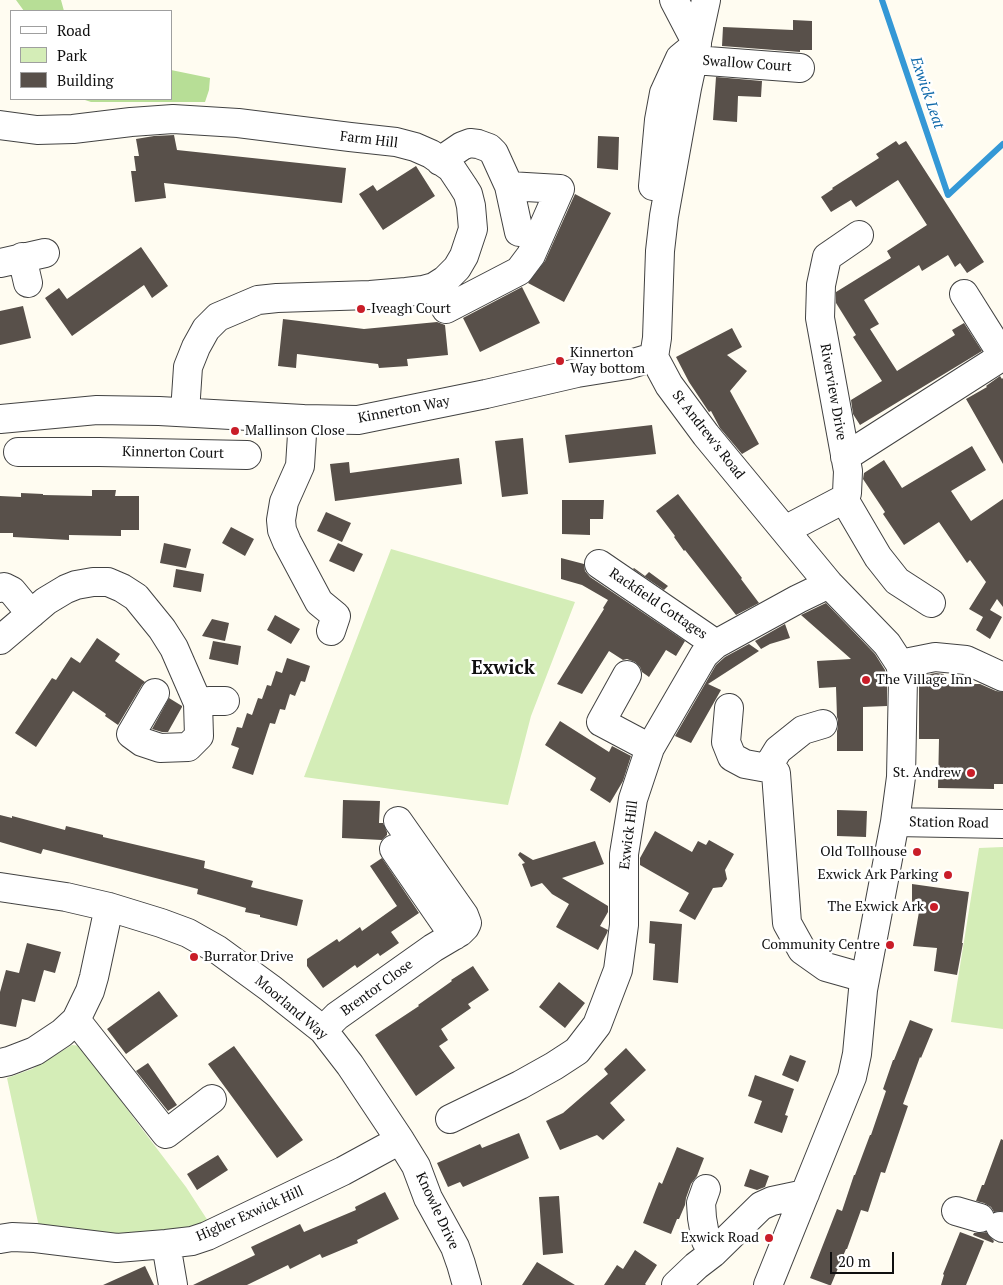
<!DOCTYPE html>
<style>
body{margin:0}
#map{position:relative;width:1003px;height:1285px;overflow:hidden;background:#fffcf1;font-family:"PT Serif",serif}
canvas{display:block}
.legend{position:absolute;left:10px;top:10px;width:162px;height:90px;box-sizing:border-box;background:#fff;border:1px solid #9f9f9f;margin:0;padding:6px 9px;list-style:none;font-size:15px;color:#0f0f0f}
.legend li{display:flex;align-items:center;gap:10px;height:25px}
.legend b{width:25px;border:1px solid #9f9f9f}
.scale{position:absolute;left:830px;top:1252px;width:64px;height:22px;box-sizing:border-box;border:2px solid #0f0f0f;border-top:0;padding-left:6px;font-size:15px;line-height:18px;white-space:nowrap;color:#0f0f0f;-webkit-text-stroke:4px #fff;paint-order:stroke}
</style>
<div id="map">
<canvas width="1003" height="1285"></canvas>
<ul class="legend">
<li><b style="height:6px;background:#fff"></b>Road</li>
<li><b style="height:14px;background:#d4edb7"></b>Park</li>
<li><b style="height:14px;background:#58504a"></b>Building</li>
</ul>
<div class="scale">20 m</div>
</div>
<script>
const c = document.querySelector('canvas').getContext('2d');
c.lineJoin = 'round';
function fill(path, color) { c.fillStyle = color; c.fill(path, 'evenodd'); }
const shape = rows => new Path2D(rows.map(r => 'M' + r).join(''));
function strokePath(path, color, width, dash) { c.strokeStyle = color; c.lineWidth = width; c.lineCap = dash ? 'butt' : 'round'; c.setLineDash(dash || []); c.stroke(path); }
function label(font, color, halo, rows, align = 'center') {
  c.font = font + ' "PT Serif",serif'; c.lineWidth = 5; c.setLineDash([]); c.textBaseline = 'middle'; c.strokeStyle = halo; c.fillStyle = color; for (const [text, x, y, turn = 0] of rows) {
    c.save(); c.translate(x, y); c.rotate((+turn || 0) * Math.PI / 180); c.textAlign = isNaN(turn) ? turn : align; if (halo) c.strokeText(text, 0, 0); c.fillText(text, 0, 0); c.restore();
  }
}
const green = shape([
 [391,549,575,602,531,716,508,805,304,777],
 [1003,847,1003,1029,951,1022,979,848],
 [72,1045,81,1046,136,1121,186,1187,210,1224,166,1233,144,1233,101,1235,39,1227,7,1078,32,1069]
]);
const forest = shape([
 [16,0,61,0,64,11,24,11],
 [171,70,210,78,209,90,205,102,91,102,82,99,171,99]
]);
const stream = shape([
 [882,0,948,195,1003,144]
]);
const building = shape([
 [793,20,812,21,812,50,800,50,800,52,722,46,723,27,793,30],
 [716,77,762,81,761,97,738,96,737,122,713,120],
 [174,135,177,150,346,168,342,203,164,183,166,198,135,202,131,171,136,171,134,156,139,156,136,139,154,136],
 [598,136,619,137,618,170,597,168],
 [896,141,899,145,906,141,984,262,967,273,960,263,955,267,948,255,922,271,919,265,864,300,879,324,870,329,897,371,955,335,952,330,964,323,982,351,860,425,853,414,851,400,882,381,853,337,856,335,836,303,836,292,891,258,887,251,927,225,898,180,856,207,851,200,831,212,821,197,833,189,832,188,879,158,876,154],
 [416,166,435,196,383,230,359,194,373,185,377,191],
 [575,194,611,213,564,302,528,283,545,261],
 [141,247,168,286,152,298,144,285,72,336,45,298,59,288,67,299],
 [522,287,540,323,480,352,463,318],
 [23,306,31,338,0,345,0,311],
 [283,319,364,329,437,322,445,325,448,355,407,359,408,366,379,368,378,364,297,354,296,368,278,366],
 [732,328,742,347,727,355,747,371,730,391,759,444,742,454,720,428,711,411,709,412,689,382,676,357],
 [1000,376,1002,379,1003,378,1003,464,966,399,987,387,986,386],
 [652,425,656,454,569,463,565,435],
 [523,438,528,494,502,497,495,441],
 [972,446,986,470,951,491,971,521,1003,499,1003,607,997,599,990,610,1002,617,990,639,976,630,983,617,969,609,986,582,970,560,967,563,939,522,904,545,883,514,885,512,863,479,864,473,884,460,902,488],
 [459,458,462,484,335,501,330,464,349,462,350,473],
 [92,490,116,490,115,496,139,496,139,530,121,530,121,536,69,535,69,540,13,537,13,533,0,533,0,496,21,497,21,493,43,494,43,495,92,496],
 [678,494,742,578,741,579,759,603,736,615,685,550,684,551,674,537,675,536,656,511],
 [562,500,604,500,603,519,590,519,590,535,562,534],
 [326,512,351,523,342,542,317,531],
 [231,527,254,539,245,556,222,543],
 [164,543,191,549,186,568,160,563],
 [338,543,363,554,354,572,329,561],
 [561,558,584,564,585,571,590,577,685,641,676,656,666,650,649,677,642,672,640,667,635,662,627,659,623,660,609,651,582,694,557,684,604,609,603,608,608,600,582,585,561,579],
 [634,568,645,576,649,572,668,586,664,590,633,569],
 [176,569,204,574,201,592,173,587],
 [826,603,875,654,885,670,887,680,887,706,863,707,863,751,837,751,837,731,838,727,838,720,837,717,836,687,819,688,817,661,851,659,801,615],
 [275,615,300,629,291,644,267,630],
 [212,619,229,623,225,641,202,636],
 [785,624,790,638,770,644,761,649,755,641],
 [97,638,120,654,115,661,145,682,142,685,118,725,105,716,106,714,73,691,36,747,15,733,52,678,56,680,71,657,80,663],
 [213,641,241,646,238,665,209,659],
 [749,644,759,651,708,684,721,690,691,743,675,736,716,665,725,657],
 [287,658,310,666,305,682,301,681,295,696,290,694,285,710,280,709,275,724,270,723,253,775,232,768,239,748,231,745,237,727,242,728,247,713,252,715,258,698,262,699,267,685,271,686,276,671,282,673],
 [936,673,944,674,944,684,980,684,996,691,1003,692,1003,784,994,784,994,789,938,788,939,739,919,739,919,676],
 [169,698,182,706,182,707,168,732,162,732,152,729],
 [560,721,609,752,612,746,631,756,623,781,610,803,590,790,596,778,545,745],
 [343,800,380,801,379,823,383,823,387,832,387,835,382,840,342,838],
 [837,810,867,811,866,837,837,836],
 [0,815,12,818,12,816,65,830,66,826,103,835,103,837,205,861,204,868,253,881,251,887,303,900,297,926,260,917,260,915,245,912,246,908,197,894,198,889,43,849,41,854,0,842],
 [655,831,692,852,698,841,706,845,709,840,734,854,725,870,727,879,722,887,713,888,695,920,679,911,689,893,640,865,640,858],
 [595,841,604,864,562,878,608,906,608,912,600,926,608,930,607,933,598,950,556,927,569,904,552,894,542,883,531,887,522,864,525,863,518,855,520,852,533,860],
 [382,858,419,913,391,932,399,943,380,956,378,953,357,968,355,965,323,988,307,966,307,959,337,939,339,942,360,927,362,931,397,906,370,866],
 [912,884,969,892,962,943,963,943,957,975,934,971,937,948,913,946,920,906,912,905],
 [650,921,682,924,678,983,653,980,655,944,649,943],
 [27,943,61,952,55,973,44,970,35,1002,22,999,16,1027,0,1024,0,992,6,970,19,973],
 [473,966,489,990,468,1004,471,1008,441,1029,448,1040,439,1046,455,1068,416,1096,375,1035,419,1006,418,1005,452,981,451,980],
 [559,982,585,1003,565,1028,539,1007],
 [159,991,178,1016,126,1054,107,1029],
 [910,1020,933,1029,921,1058,920,1057,903,1104,908,1106,885,1173,881,1172,868,1212,861,1210,847,1249,846,1249,831,1285,829,1285,810,1278,837,1209,842,1211,854,1175,855,1175,870,1135,871,1135,886,1091,883,1089,893,1060,894,1060],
 [234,1046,303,1140,277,1158,208,1064],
 [626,1048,646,1070,610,1103,625,1120,603,1140,597,1135,560,1150,546,1121,563,1113,608,1074,604,1069],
 [790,1055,806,1061,798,1082,782,1075],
 [148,1063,177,1105,168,1111,136,1071],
 [755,1075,794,1089,785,1115,788,1116,782,1133,754,1123,762,1101,748,1096],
 [519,1133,529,1158,463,1187,460,1182,448,1187,437,1163,480,1144,482,1148],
 [1001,1139,1003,1140,1003,1211,994,1212,991,1207,984,1203,976,1201,982,1185,984,1185],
 [677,1147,704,1158,697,1176,691,1184,686,1198,685,1205,679,1219,677,1219,671,1234,643,1223,659,1182,662,1184],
 [218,1155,228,1170,197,1190,187,1174],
 [750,1169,769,1176,765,1187,757,1190,744,1186],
 [385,1192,399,1219,357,1240,358,1243,322,1258,320,1254,290,1269,288,1265,247,1285,193,1285,255,1255,251,1247,268,1239,300,1224,304,1232,356,1210,355,1207],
 [559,1196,563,1253,543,1255,539,1197],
 [960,1232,984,1241,966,1285,941,1285,944,1275,943,1274],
 [986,1232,994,1241,993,1243,973,1235,974,1233,983,1233],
 [635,1250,657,1265,645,1284,646,1285,604,1285,617,1265,623,1269],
 [537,1262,575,1285,522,1285],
 [145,1266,154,1285,103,1285]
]);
const minor = shape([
 [706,0,687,88,664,216,660,251,657,338,654,357,669,385,706,435,829,584,887,644,900,664,903,678,901,777,895,822,863,990,857,1054,852,1077,768,1285],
 [694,60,800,68],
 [0,125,37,130,73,129,131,122,173,119,238,123,350,137,396,142,415,147,431,154,451,168,463,186,468,194,471,206,473,229,464,256,457,268,445,280,434,287,423,290,406,292,370,295,277,298,258,300,218,317,206,329,196,347,188,367,185,412],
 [440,161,462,146,470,143,478,144,489,148,494,153,509,186,519,232],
 [653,186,659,120,664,93,680,58,697,44,674,0],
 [22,257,28,283],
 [0,263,45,253],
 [434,287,446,309,519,271,531,255,560,189,509,186],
 [964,294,1003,356],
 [0,419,97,410,159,411,303,419,358,420,486,394,577,373,627,365,654,357],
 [303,419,300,466,284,502,281,520,282,530,287,542,319,602,336,616,331,631],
 [18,452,99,452,247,455],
 [845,457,1003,356],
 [844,499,878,557,897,581,931,603],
 [785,530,844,499,847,493,848,471,820,318,821,285,827,257,859,235],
 [599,564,716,644],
 [0,588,4,587,12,591,31,614],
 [0,640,46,601,66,589,76,585,93,582,108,582,122,588,136,597,162,629,174,648,198,703,199,736,188,747,160,748,142,742,131,734,155,693],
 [900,664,935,657,966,660,1003,677],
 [627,675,601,722,650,748],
 [198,703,209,701,225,701],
 [729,708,726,742,732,757,745,764,767,768,776,773,787,923,802,950,826,967,865,978],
 [767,768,778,750,803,730,823,724],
 [895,822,1003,824],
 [394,849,454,936],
 [0,887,66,897,109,907,161,923,188,933,218,950,270,988,323,1030,350,1065,400,1140,416,1166,428,1198,455,1247,461,1264,467,1285],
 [76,1020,166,1134,212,1099],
 [323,1030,337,1016,433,948,460,932,465,927,467,923,464,915,398,821],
 [0,1063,9,1061,35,1051,62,1033,76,1020,90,991,94,977,109,907],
 [450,1119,520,1085,554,1066,577,1051,597,1025,618,970,624,925,624,854,633,799,650,748,704,655,716,644,798,599,829,584],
 [706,1189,701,1203,702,1218,706,1241,713,1253],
 [956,1211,980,1218],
 [1000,1226,1003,1228],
 [0,1239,12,1237,35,1238,117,1248,166,1244,192,1241,207,1236,343,1171,400,1140],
 [166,1244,173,1285],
 [676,1285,696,1266,713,1253,761,1206,772,1201,805,1194]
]);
const markers = [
 [361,309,5,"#c91d28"],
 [560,361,5,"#c91d28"],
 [235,431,5,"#c91d28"],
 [866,680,5,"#c91d28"],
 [971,773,5,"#c91d28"],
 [917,852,5,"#c91d28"],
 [948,875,5,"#c91d28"],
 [934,907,5,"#c91d28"],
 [890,945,5,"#c91d28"],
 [194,957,5,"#c91d28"],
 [769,1238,5,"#c91d28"]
];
const streetNames = [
 ["Swallow Court",747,64,4],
 ["Farm Hill",369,140,7],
 ["Riverview Drive",833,392,80],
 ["Kinnerton Way",404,410,-11],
 ["St Andrew's Road",708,435,52],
 ["Kinnerton Court",173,453,1],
 ["Rackfield Cottages",658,604,34],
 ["Station Road",949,823,1],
 ["Exwick Hill",629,835,-83],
 ["Brentor Close",377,988,-36],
 ["Moorland Way",291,1008,40],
 ["Knowle Drive",437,1211,65],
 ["Higher Exwick Hill",250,1214,-24]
];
const poiNames = [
 ["Iveagh Court",371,309,"left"],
 ["Kinnerton",570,353,"left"],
 ["Way bottom",570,369,"left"],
 ["Mallinson Close",245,431,"left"],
 ["The Village Inn",876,680,"left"],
 ["St. Andrew",961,773],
 ["Old Tollhouse",907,852],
 ["Exwick Ark Parking",938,875],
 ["The Exwick Ark",924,907],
 ["Community Centre",880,945],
 ["Burrator Drive",204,957,"left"],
 ["Exwick Road",759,1238]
];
const waterNames = [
 ["Exwick Leat",927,93,71]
];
const districtNames = [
 ["Exwick",503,669]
];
fill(green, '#d4edb7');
fill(forest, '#b7de96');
strokePath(stream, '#3498d6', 6);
fill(building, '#58504a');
strokePath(minor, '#424242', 30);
strokePath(minor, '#fff', 28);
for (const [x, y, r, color] of markers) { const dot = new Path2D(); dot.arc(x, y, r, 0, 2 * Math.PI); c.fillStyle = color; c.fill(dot); strokePath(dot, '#fff', 2); }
label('14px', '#0f0f0f', '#fff', streetNames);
label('14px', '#0f0f0f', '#fff', poiNames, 'right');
label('italic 15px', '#0f69aa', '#fff', waterNames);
label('bold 19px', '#0f0f0f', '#fff', districtNames);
</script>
